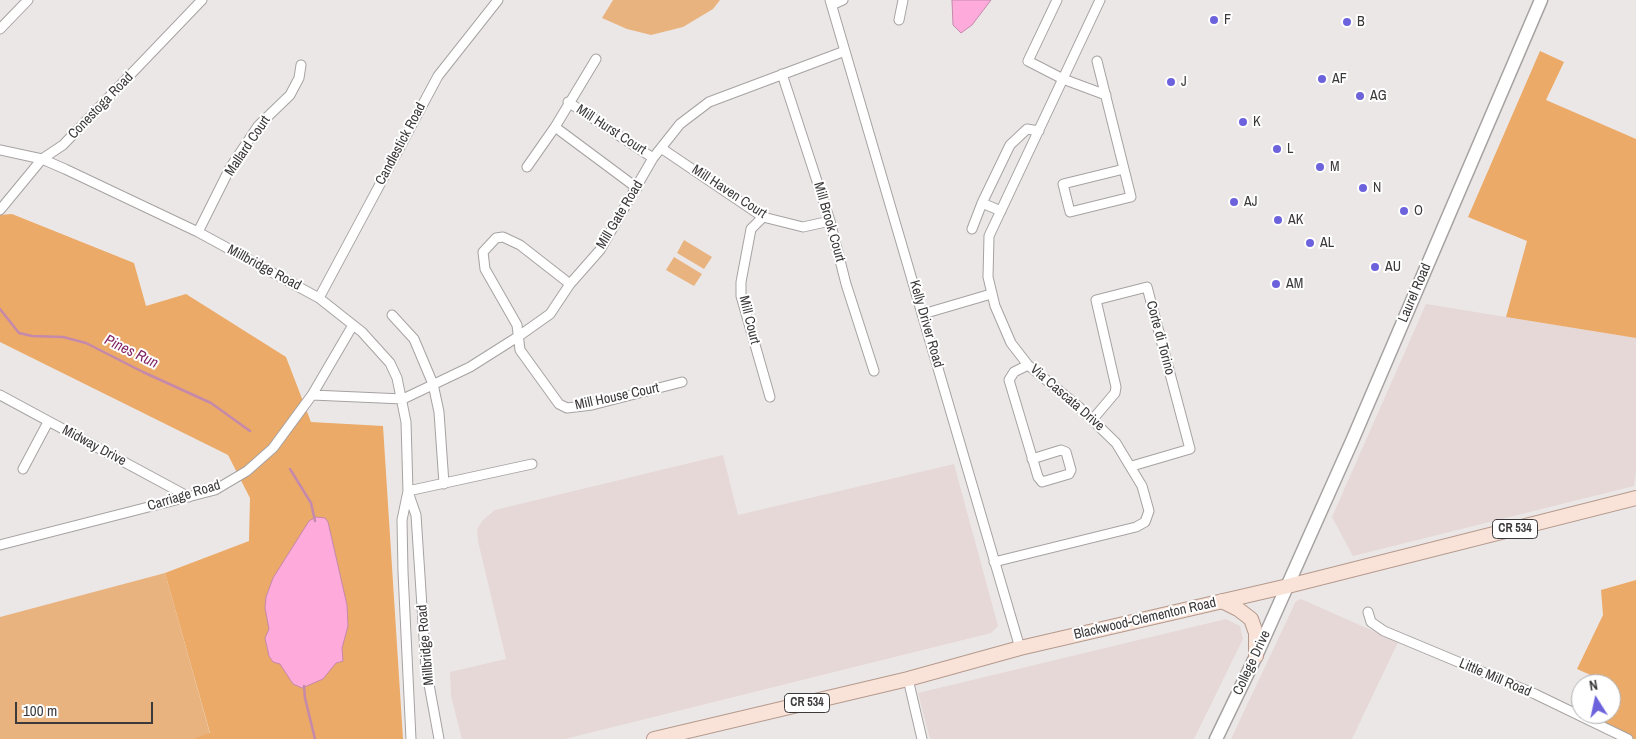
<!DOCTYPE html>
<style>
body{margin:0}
#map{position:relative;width:1636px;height:739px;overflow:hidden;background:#ece7e7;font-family:"Archivo Narrow",sans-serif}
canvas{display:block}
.north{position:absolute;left:1571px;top:674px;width:50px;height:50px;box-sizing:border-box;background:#fff;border:1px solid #b1b0b0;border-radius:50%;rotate:350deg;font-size:14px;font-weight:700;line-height:20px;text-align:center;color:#3b3939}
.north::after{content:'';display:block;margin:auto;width:18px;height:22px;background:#6b62dc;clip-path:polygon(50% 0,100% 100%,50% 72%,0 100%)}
.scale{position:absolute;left:15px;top:702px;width:138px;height:22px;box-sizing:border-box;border:2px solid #3b3939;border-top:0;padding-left:6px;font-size:15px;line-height:18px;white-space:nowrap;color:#3b3939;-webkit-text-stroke:4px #fff;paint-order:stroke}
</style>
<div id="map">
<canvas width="1636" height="739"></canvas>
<div class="north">N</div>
<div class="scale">100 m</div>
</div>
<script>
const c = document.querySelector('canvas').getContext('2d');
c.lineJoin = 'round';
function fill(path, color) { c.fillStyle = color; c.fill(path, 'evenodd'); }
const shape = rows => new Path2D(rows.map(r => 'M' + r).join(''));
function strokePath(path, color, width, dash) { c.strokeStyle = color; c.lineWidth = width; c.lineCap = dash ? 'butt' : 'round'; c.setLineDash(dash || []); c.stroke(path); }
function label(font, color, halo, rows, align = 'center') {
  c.font = font + ' "Archivo Narrow",sans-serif'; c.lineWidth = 4; c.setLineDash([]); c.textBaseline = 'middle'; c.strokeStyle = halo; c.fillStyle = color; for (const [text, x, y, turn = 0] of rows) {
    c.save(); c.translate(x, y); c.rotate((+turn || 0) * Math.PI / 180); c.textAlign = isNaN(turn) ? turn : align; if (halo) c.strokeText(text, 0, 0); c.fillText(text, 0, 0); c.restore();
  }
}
const built = shape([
 [1426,304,1636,338,1636,471,1634,486,1353,556,1332,517],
 [723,455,738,515,954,464,998,626,991,633,565,739,462,739,451,696,450,672,506,659,478,541,477,529,483,520,495,510],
 [1301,599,1398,642,1352,739,1231,739,1296,601],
 [1226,619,1240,626,1243,639,1194,739,930,739,918,693]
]);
const green = shape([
 [613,0,720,0,713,9,683,27,651,35,627,29,602,18],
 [684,240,712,257,704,269,677,253],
 [674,257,702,274,694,286,666,270],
 [165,573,210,734,191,739,0,739,0,617]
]);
const forest = shape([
 [1540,51,1564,62,1546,100,1636,139,1636,338,1506,317,1527,241,1468,217],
 [12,214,134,263,146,306,186,294,286,357,311,422,383,426,403,739,191,739,210,733,165,573,249,541,250,498,228,455,0,342,0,215],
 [1636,580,1636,739,1622,739,1600,729,1604,714,1611,714,1611,684,1577,669,1603,615,1601,590]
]);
const water = shape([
 [952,0,991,0,972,25,961,33,953,25,952,0],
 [316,517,325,518,328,522,347,605,348,626,342,648,343,661,336,663,323,679,302,688,293,684,280,664,273,662,269,656,265,638,269,629,265,608,266,597,273,578,309,521,316,517]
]);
const stream = shape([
 [0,309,19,333,32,336,63,337,86,343,143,372,211,403,250,431],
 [290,469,311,503,315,521],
 [304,686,305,698,315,739]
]);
const street = shape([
 [830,0,1020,648],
 [1057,0,1028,61,1063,79,1106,95],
 [832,5,843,0],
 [899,20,903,0],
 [0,29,28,0],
 [1097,61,1124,169],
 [782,74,830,221,846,284,874,371],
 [568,102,653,158],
 [555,127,637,188],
 [661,148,763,217,803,227,830,221],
 [0,150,42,159,65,169,198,232,319,298,362,332,390,363,397,378,406,422,408,491,402,520,403,572,411,739],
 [527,167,555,127,596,59],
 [1124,169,1131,197,1070,212,1063,184,1124,169],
 [0,210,42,159,63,145,202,0],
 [1001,211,982,203,1010,145,1027,129,1039,131],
 [763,217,751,229,741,282,741,296,770,397],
 [972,229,982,203],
 [198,232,230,168,258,126,290,95,299,78,301,65],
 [570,284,520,245,503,237,496,238,483,252,485,269,517,325,520,350,559,404,567,408,592,405,682,382],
 [319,298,438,76,498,0],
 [923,314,991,294],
 [392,315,414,339,433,384,439,412,444,484],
 [1028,365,1014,372,1009,380,1038,477,1042,482,1069,474,1071,470,1066,452,1061,450,1032,459],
 [0,395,189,497],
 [312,395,403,399,470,367,519,336,550,314,570,284,600,250,653,158,680,124,709,102,845,51],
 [1093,419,1115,393,1116,387,1096,300,1147,287,1190,449,1132,466],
 [23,469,48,422],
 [408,491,532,464],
 [408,492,416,515,426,668,439,739],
 [0,545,215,490,247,471,273,448,312,395,353,325],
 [994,562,1136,527,1145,522,1149,511,1142,486,1116,443,1079,407,1028,365,1011,343,995,306,988,277,989,236,1100,0],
 [1368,612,1371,622,1384,631,1535,694,1628,739],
 [908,679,922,739]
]);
const secondary = shape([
 [1216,739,1256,656,1352,441,1541,0]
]);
const primary = shape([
 [1222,601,1238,609,1251,619,1256,633,1256,656],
 [654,739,908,679,1020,648,1288,586,1636,498]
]);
const markers = [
 [1214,20,5,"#6b62dc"],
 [1347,22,5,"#6b62dc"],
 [1322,79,5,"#6b62dc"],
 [1171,82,5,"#6b62dc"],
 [1360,96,5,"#6b62dc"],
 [1243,122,5,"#6b62dc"],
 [1277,149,5,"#6b62dc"],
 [1320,167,5,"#6b62dc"],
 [1363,188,5,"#6b62dc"],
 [1234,202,5,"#6b62dc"],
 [1404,211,5,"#6b62dc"],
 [1278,220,5,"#6b62dc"],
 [1310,243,5,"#6b62dc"],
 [1375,267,5,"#6b62dc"],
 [1276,284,5,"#6b62dc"]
];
const shields = [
 [1515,529,45],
 [807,703,45]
];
const shieldNames = [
 ["CR 534",1515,529],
 ["CR 534",807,703]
];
const poiNames = [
 ["F",1224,20],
 ["B",1357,22],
 ["AF",1332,79],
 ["J",1181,82],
 ["AG",1370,96],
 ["K",1253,122],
 ["L",1287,149],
 ["M",1330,167],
 ["N",1373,188],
 ["AJ",1244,202],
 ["O",1414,211],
 ["AK",1288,220],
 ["AL",1320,243],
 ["AU",1385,267],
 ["AM",1286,284]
];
const streetNames = [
 ["Conestoga Road",101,106,-46],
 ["Mill Hurst Court",611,130,33],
 ["Candlestick Road",401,144,-62],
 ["Mallard Court",248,146,-56],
 ["Mill Haven Court",729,192,33],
 ["Mill Gate Road",620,215,-59],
 ["Mill Brook Court",829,222,74],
 ["Millbridge Road",264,268,28],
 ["Laurel Road",1415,293,-67],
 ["Mill Court",749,320,76],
 ["Kelly Driver Road",926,324,74],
 ["Corte di Torino",1160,338,75],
 ["Mill House Court",617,397,-12],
 ["Via Cascata Drive",1067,398,41],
 ["Midway Drive",94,446,28],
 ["Carriage Road",184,496,-17],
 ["Blackwood-Clementon Road",1145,619,-13],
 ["Millbridge Road",426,645,-95],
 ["College Drive",1252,663,-65],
 ["Little Mill Road",1495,678,23]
];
const waterNames = [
 ["Pines Run",131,352,26]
];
fill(built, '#e5d8d6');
fill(green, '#e8b37e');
fill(forest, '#ebaa67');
fill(water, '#feabdc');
strokePath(water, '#c489ab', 1);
strokePath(stream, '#c489ab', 2.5);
strokePath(street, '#a7a2a2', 11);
strokePath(secondary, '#a7a2a2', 15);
strokePath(primary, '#b49a8e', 16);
strokePath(street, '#fff', 9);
strokePath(secondary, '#fff', 12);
strokePath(primary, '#f9e2d7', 14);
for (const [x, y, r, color] of markers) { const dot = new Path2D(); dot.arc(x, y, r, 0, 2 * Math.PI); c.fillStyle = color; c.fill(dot); strokePath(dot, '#fff', 2); }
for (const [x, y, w] of shields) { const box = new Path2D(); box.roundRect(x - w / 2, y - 9.5, w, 19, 4); c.fillStyle = '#fff'; c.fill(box); strokePath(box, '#3b3939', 1); }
label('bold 12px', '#3b3939', null, shieldNames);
label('14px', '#3b3939', '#fff', poiNames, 'left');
label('14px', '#3b3939', '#fff', streetNames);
label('italic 15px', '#822563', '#fff', waterNames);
</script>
